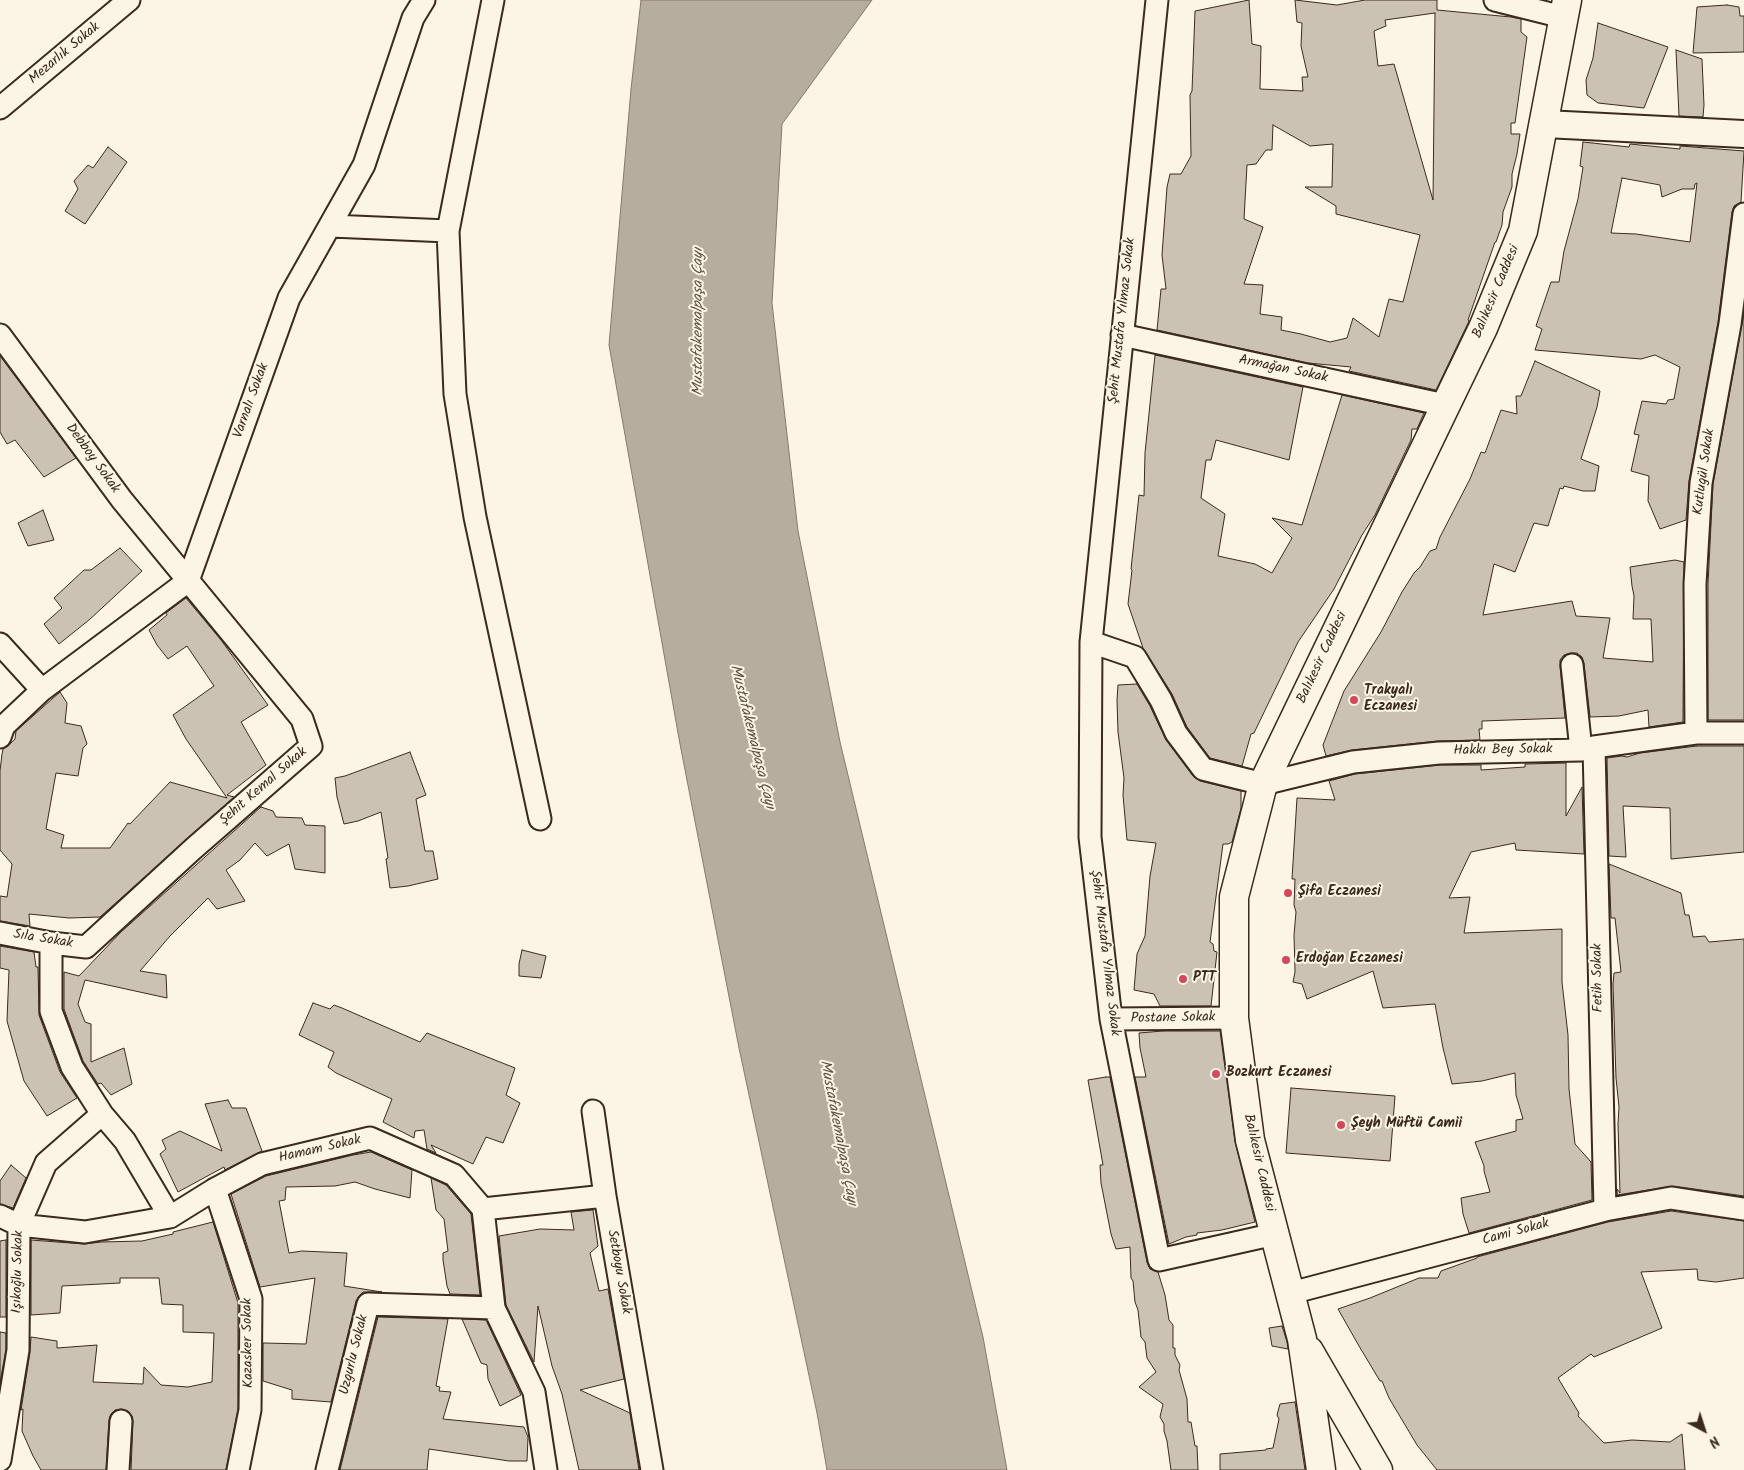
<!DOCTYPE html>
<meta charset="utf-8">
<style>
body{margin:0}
#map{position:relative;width:1744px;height:1470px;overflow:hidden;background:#fcf5e5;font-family:Kalam,sans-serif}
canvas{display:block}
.north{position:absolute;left:1679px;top:1405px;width:50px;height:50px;-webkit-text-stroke:4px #fcf5e5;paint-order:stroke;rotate:140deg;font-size:14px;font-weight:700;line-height:20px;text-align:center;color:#3b2a1e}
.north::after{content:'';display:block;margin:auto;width:18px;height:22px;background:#3b2a1e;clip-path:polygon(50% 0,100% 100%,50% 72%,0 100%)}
</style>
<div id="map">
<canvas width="1744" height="1470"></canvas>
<div class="north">N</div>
</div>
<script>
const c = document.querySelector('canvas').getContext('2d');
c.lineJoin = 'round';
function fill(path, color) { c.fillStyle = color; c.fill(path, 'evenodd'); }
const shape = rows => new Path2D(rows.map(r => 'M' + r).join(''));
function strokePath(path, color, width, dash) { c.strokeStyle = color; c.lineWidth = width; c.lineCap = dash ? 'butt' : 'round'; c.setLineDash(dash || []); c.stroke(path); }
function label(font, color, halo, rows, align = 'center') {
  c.font = font + ' Kalam,sans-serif'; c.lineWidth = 4; c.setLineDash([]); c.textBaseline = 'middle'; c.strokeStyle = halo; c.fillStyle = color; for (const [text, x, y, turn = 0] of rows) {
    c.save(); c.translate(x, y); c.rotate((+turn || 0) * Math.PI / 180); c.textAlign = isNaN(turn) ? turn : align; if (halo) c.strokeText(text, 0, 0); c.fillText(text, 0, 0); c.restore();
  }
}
const water = shape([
 [641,0,872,0,782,124,772,303,798,531,840,742,983,1337,1007,1470,827,1470,817,1413,739,1048,680,744,609,345,631,89,641,0]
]);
const building = shape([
 [1249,0,1252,44,1261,46,1260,89,1303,91,1302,77,1308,77,1301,46,1302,23,1297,22,1295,0,1337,5,1365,0,1437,0,1437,10,1511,17,1521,19,1521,32,1527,37,1515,123,1511,123,1511,134,1520,134,1517,154,1512,174,1512,187,1503,212,1502,225,1496,242,1495,242,1468,320,1469,321,1436,390,1349,371,1351,367,1308,363,1157,330,1161,289,1166,289,1162,255,1167,187,1170,174,1181,174,1191,156,1190,95,1192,91,1195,11,1249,0],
 [1435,13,1433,200,1394,64,1378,66,1374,31,1386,26,1385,20,1435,13],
 [1273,125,1310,146,1333,144,1332,187,1305,187,1336,206,1336,214,1420,235,1403,302,1389,299,1379,337,1353,318,1347,338,1330,342,1301,334,1281,330,1282,317,1260,314,1263,285,1244,284,1263,227,1244,219,1247,165,1256,164,1266,150,1272,150,1273,125],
 [1727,5,1739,7,1740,16,1744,16,1744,52,1693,53,1697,7,1727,5],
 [1598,23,1668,47,1644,108,1598,103,1587,95,1586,80,1593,58,1598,23],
 [1676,50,1702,59,1704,105,1703,117,1679,116,1676,50],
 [1583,142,1629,147,1630,144,1680,149,1680,146,1744,151,1741,202,1734,206,1732,212,1718,322,1689,481,1686,520,1660,529,1648,501,1649,476,1631,471,1639,435,1634,434,1642,401,1666,404,1668,400,1674,399,1680,367,1655,355,1641,359,1535,350,1542,329,1536,326,1551,282,1559,282,1564,251,1578,199,1583,167,1580,166,1583,142],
 [1622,178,1660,185,1662,197,1682,189,1694,189,1695,184,1697,183,1690,242,1636,234,1611,233,1622,178],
 [108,147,127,162,85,224,65,211,78,189,74,181,88,165,93,168,108,147],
 [1744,313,1744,720,1708,720,1708,584,1713,484,1744,313],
 [1155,355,1303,387,1289,460,1216,440,1211,460,1206,460,1201,498,1225,514,1218,556,1255,564,1272,573,1292,538,1272,518,1302,525,1342,395,1424,413,1417,429,1412,429,1411,440,1375,515,1362,535,1334,589,1298,642,1254,733,1251,734,1242,766,1210,758,1187,727,1172,694,1143,648,1128,604,1132,570,1131,569,1139,495,1144,496,1145,453,1155,355],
 [0,356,76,458,44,477,15,440,7,444,0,432,0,356],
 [1535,361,1600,391,1597,407,1581,459,1599,466,1595,491,1583,491,1564,486,1563,489,1560,488,1548,526,1534,523,1515,572,1494,564,1483,615,1572,601,1576,616,1610,618,1603,658,1653,662,1651,619,1633,619,1634,596,1632,586,1630,567,1675,560,1684,562,1683,722,1649,727,1648,710,1619,716,1590,717,1584,663,1582,657,1577,653,1571,653,1564,655,1560,660,1560,666,1565,718,1482,721,1482,729,1479,729,1480,740,1438,741,1352,750,1326,756,1323,745,1344,691,1381,632,1402,592,1414,573,1420,567,1430,551,1436,549,1440,537,1470,479,1481,452,1485,453,1501,410,1517,414,1516,396,1521,396,1535,361],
 [43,510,54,540,28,546,18,523,43,510],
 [120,548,142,571,89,620,59,644,44,624,62,608,54,598,84,570,91,570,120,548],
 [186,598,221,640,268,705,241,722,266,765,227,795,234,797,100,917,69,918,29,914,30,926,0,921,0,896,7,897,12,864,0,850,0,771,2,754,3,749,8,746,15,739,16,731,60,692,67,703,65,723,81,726,87,744,83,748,78,776,56,773,46,829,64,835,61,848,110,848,128,823,130,824,170,782,227,798,186,739,173,715,214,686,187,646,168,659,157,645,149,630,167,615,166,613,186,598],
 [1137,684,1150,706,1166,740,1193,776,1200,781,1241,791,1241,808,1232,842,1228,844,1223,844,1210,942,1213,944,1214,951,1217,952,1211,1006,1160,1006,1154,994,1134,990,1137,954,1145,936,1150,876,1156,843,1127,840,1123,795,1124,778,1118,732,1117,700,1118,685,1137,684],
 [1697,746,1744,746,1744,852,1671,859,1670,808,1623,806,1626,857,1609,856,1607,758,1622,756,1627,757,1640,753,1697,746],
 [410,752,426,795,416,799,425,851,433,851,438,879,408,886,390,888,386,859,388,858,381,812,358,821,344,824,337,797,335,778,345,776,410,752],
 [1566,763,1566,816,1582,787,1584,854,1516,850,1515,843,1471,852,1449,898,1470,897,1464,933,1562,929,1562,982,1568,1035,1569,1089,1575,1144,1591,1162,1592,1200,1469,1233,1463,1214,1461,1198,1490,1192,1484,1171,1484,1166,1475,1142,1516,1131,1516,1120,1523,1119,1516,1095,1515,1073,1482,1081,1452,1084,1443,1048,1435,1004,1383,1008,1373,971,1307,999,1302,984,1293,982,1295,972,1294,935,1296,912,1294,905,1295,879,1292,879,1297,798,1335,800,1329,781,1355,774,1440,765,1481,765,1481,770,1525,767,1525,764,1566,763],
 [261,807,273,811,276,817,302,818,305,825,325,826,325,873,295,869,289,844,267,856,255,843,240,860,226,870,245,901,217,909,208,898,170,936,140,971,166,975,167,998,85,980,78,1004,85,1022,91,1024,91,1062,124,1048,132,1084,111,1095,101,1083,98,1084,83,1061,64,1009,64,972,79,976,121,932,261,807],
 [1609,864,1681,893,1685,915,1689,915,1693,937,1705,936,1709,942,1744,939,1744,1196,1673,1186,1617,1195,1617,1189,1620,1193,1618,1124,1619,1107,1616,1078,1613,984,1614,973,1621,972,1615,918,1611,918,1609,864],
 [0,946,34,952,36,967,38,967,39,1015,60,1072,77,1098,47,1116,24,1081,7,1021,9,970,0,968,0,946],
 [522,950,546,956,541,978,519,976,519,964,522,950],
 [313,1003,330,1009,334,1005,342,1008,420,1042,427,1033,515,1068,506,1095,520,1103,503,1143,486,1137,473,1164,431,1145,436,1153,427,1149,424,1130,415,1131,414,1138,383,1122,392,1099,336,1073,328,1067,334,1052,299,1035,313,1003],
 [1163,1031,1220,1031,1235,1142,1255,1222,1222,1230,1197,1233,1197,1235,1186,1237,1169,1244,1135,1077,1146,1077,1140,1048,1139,1033,1163,1031],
 [1106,1077,1110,1077,1147,1262,1150,1269,1158,1272,1165,1295,1169,1320,1173,1325,1173,1348,1175,1348,1175,1355,1180,1365,1179,1370,1187,1399,1188,1422,1191,1422,1195,1446,1197,1446,1198,1470,1171,1470,1167,1441,1164,1431,1164,1424,1160,1417,1163,1404,1139,1387,1156,1372,1147,1358,1145,1342,1141,1337,1138,1310,1135,1302,1133,1281,1131,1278,1130,1247,1116,1249,1111,1234,1101,1183,1100,1165,1103,1165,1088,1080,1106,1077],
 [1291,1088,1395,1096,1390,1161,1286,1153,1291,1088],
 [228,1100,232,1108,246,1108,262,1151,225,1170,224,1167,178,1192,160,1154,166,1149,162,1140,180,1131,222,1151,205,1104,228,1100],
 [371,1152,412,1170,410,1198,375,1189,355,1182,335,1186,286,1187,285,1200,279,1201,289,1253,302,1251,347,1253,344,1286,382,1292,363,1292,359,1296,356,1301,331,1402,292,1399,292,1390,263,1381,263,1343,306,1344,315,1278,260,1287,231,1194,266,1176,353,1155,371,1152],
 [11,1165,26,1178,13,1208,0,1204,0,1181,11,1165],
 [431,1178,446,1185,471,1214,480,1295,450,1294,447,1286,443,1260,443,1253,448,1251,444,1219,436,1210,431,1178],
 [593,1210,598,1246,590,1253,599,1291,608,1289,624,1379,580,1390,630,1413,639,1470,579,1470,562,1394,552,1366,538,1306,534,1362,506,1305,499,1236,540,1229,574,1230,571,1212,593,1210],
 [1671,1211,1744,1221,1744,1278,1716,1282,1698,1280,1697,1269,1641,1272,1662,1328,1594,1357,1591,1354,1558,1378,1579,1413,1578,1416,1604,1443,1632,1440,1670,1442,1682,1434,1685,1470,1437,1470,1417,1445,1389,1398,1382,1381,1380,1381,1359,1346,1338,1309,1370,1298,1419,1278,1438,1278,1441,1271,1477,1258,1477,1257,1608,1222,1671,1211],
 [213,1222,238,1303,238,1409,226,1470,131,1470,133,1421,132,1416,128,1411,121,1409,115,1410,111,1414,109,1420,106,1470,41,1470,33,1456,22,1431,23,1409,21,1410,30,1352,31,1337,57,1341,57,1348,97,1345,93,1382,143,1384,144,1367,161,1385,188,1387,212,1382,214,1333,183,1332,183,1305,162,1304,159,1278,120,1278,120,1283,62,1286,60,1313,31,1315,31,1240,84,1244,101,1242,142,1241,173,1234,173,1232,213,1222],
 [6,1240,6,1317,0,1317,0,1241,6,1240],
 [378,1317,448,1319,436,1386,440,1387,439,1391,451,1392,443,1419,524,1427,528,1437,527,1461,509,1461,429,1449,427,1470,340,1470,378,1317],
 [462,1319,486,1320,521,1395,500,1406,488,1379,487,1365,481,1363,462,1319],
 [1282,1326,1287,1342,1288,1349,1272,1346,1269,1328,1282,1326],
 [0,1332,6,1333,6,1349,0,1383,0,1332],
 [1295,1402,1305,1470,1220,1470,1220,1454,1266,1450,1266,1449,1273,1448,1279,1419,1277,1415,1280,1404,1295,1402]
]);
const minor = shape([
 [493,0,448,231,455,394,475,517,540,819],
 [1157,0,1091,642,1090,837,1111,1019,1159,1260,1275,1234],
 [1495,0,1563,17],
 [0,108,129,0],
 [331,226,448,231],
 [0,335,122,500,302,719,311,746,193,849,86,947,51,943,0,933],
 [1122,335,1445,405],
 [1091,642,1135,657,1161,700,1176,733,1203,769,1263,784,1353,762,1439,753,1581,750,1594,747,1696,733,1744,733],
 [0,644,42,690],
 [1572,665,1581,750],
 [1696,733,1695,584,1701,483,1730,324,1744,214],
 [0,737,4,726,42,690,188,581,289,298,364,165,413,18,424,0],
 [1594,747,1605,1210],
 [51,943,51,1011,72,1067,102,1114,125,1141,170,1217],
 [1111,1019,1234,1018],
 [593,1111,605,1196],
 [215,1189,251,1299,250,1410,238,1470],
 [483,1209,605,1196,652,1470],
 [0,1216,19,1225,85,1232,170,1217,215,1189,262,1164,370,1138,454,1175,483,1209,494,1308,534,1392,546,1470],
 [1291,1293,1605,1210,1671,1198,1744,1209],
 [0,1460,18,1350,19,1225,46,1163,102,1114],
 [118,1470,121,1421],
 [327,1470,368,1304,494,1308]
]);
const tertiary = shape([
 [1545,124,1744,134]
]);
const secondary = shape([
 [1309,1351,1378,1470],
 [1321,1470,1302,1339,1250,1140,1234,1018,1234,897,1263,784,1483,328,1523,231,1567,0]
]);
const markers = [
 [1354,700,5,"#d1495b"],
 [1288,893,5,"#d1495b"],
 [1286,960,5,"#d1495b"],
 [1183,979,5,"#d1495b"],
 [1216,1074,5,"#d1495b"],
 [1341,1125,5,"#d1495b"]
];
const streetNames = [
 ["Mezarlık Sokak",65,54,-40],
 ["Balıkesir Caddesi",1497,292,-67],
 ["Şehit Mustafa Yılmaz Sokak",1123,321,-84],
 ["Armağan Sokak",1283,370,12],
 ["Varnalı Sokak",252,401,-70],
 ["Debboy Sokak",92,459,54],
 ["Kutlugül Sokak",1705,472,-82],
 ["Balıkesir Caddesi",1323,658,-65],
 ["Hakkı Bey Sokak",1503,751,-1],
 ["Şehit Kemal Sokak",264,787,-41],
 ["Sıla Sokak",43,940,9],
 ["Şehit Mustafa Yılmaz Sokak",1104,953,83],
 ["Fetih Sokak",1599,978,-91],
 ["Postane Sokak",1173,1019,-1],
 ["Hamam Sokak",320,1150,-13],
 ["Balıkesir Caddesi",1258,1163,77],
 ["Cami Sokak",1516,1233,-15],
 ["Işıkoğlu Sokak",19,1272,-89],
 ["Setboyu Sokak",618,1272,80],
 ["Kazasker Sokak",249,1343,-91],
 ["Uzgurlu Sokak",355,1355,-76]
];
const poiNames = [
 ["Trakyalı",1364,692],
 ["Eczanesi",1364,708],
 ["Şifa Eczanesi",1298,893],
 ["Erdoğan Eczanesi",1296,960],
 ["PTT",1193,979],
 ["Bozkurt Eczanesi",1226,1074],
 ["Şeyh Müftü Camii",1351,1125]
];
const waterNames = [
 ["Mustafakemalpaşa Çayı",699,322,-90],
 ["Mustafakemalpaşa Çayı",751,737,76],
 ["Mustafakemalpaşa Çayı",837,1133,79]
];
fill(water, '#b7ad9e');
strokePath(water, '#85796b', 1);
fill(building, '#ccc2b3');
strokePath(building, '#3b2a1e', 1);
strokePath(minor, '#3b2a1e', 25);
strokePath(tertiary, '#3b2a1e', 30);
strokePath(secondary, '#3b2a1e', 31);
strokePath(minor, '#fcf5e5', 21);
strokePath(tertiary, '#fcf5e5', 26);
strokePath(secondary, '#fcf5e5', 28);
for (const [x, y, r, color] of markers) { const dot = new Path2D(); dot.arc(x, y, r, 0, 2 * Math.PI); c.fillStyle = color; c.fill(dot); strokePath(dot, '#fcf5e5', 2); }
label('14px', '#3b2a1e', '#fcf5e5', streetNames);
label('bold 14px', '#3b2a1e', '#fcf5e5', poiNames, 'left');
label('italic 15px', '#605144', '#fcf5e5', waterNames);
</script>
